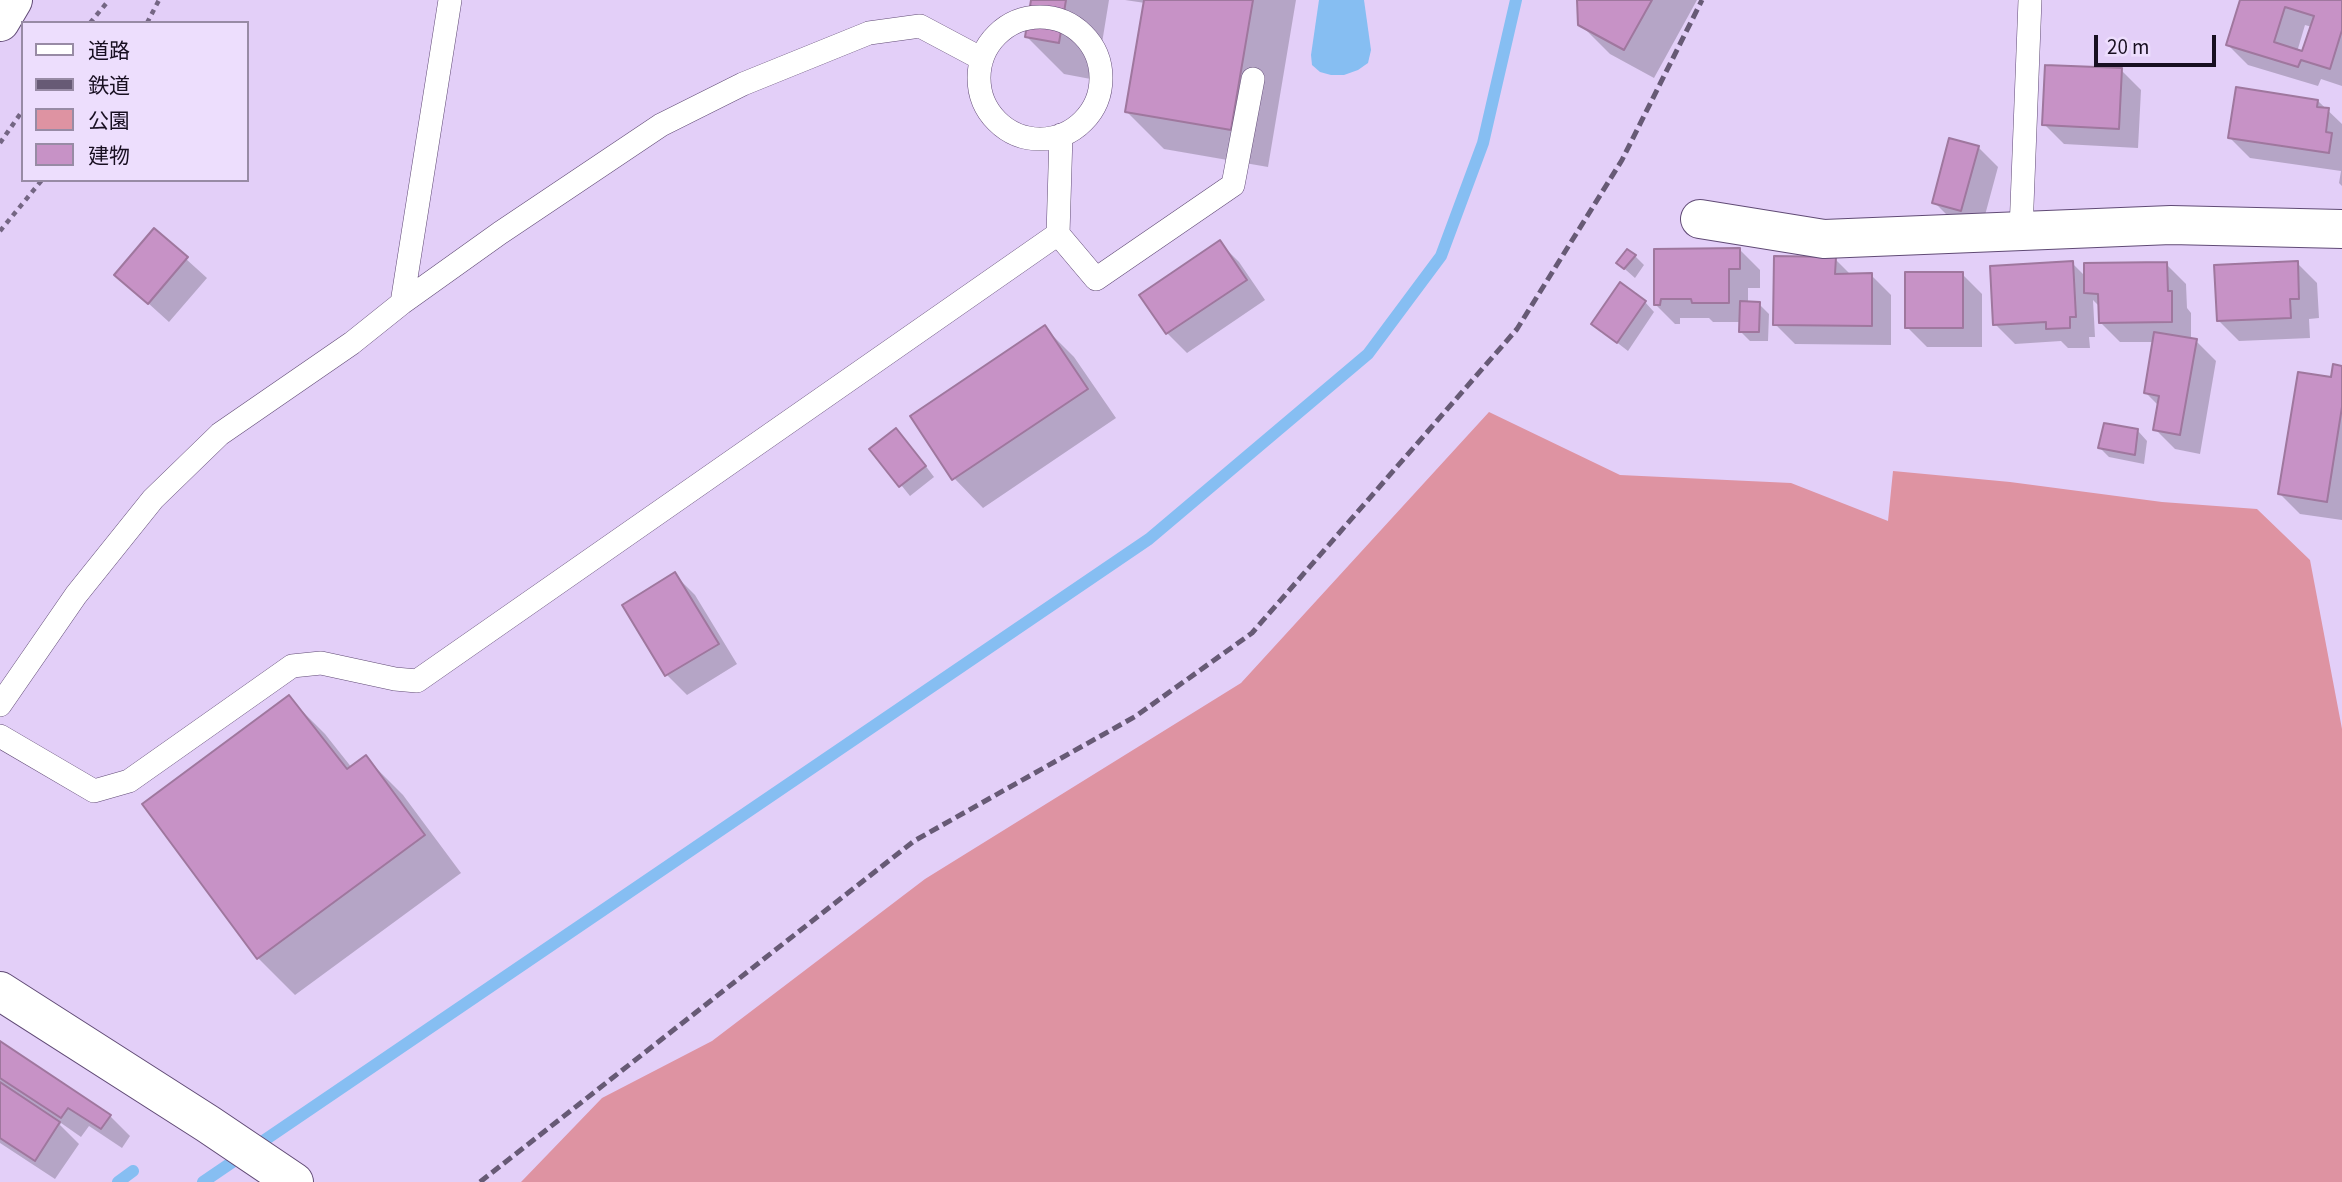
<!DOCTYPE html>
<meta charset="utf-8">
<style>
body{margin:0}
#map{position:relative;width:2342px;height:1182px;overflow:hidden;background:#e3cff8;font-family:"Source Sans 3","Noto Sans JP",sans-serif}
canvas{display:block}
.legend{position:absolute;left:21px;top:21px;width:228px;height:161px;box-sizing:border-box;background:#eddefd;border:2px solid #988ba5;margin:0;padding:9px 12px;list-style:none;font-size:21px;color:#180f21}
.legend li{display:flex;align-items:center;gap:14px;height:35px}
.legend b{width:35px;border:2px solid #988ba5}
.scale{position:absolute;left:2094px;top:35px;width:122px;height:32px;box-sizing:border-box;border:4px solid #180f21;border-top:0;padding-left:9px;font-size:21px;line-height:24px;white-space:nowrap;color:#180f21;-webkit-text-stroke:5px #eddefd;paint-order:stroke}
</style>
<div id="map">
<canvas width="2342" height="1182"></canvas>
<ul class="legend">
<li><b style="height:9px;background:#fff"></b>道路</li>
<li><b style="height:9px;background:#675a75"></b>鉄道</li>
<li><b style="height:19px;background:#de93a2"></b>公園</li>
<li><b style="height:19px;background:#c792c6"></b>建物</li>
</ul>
<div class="scale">20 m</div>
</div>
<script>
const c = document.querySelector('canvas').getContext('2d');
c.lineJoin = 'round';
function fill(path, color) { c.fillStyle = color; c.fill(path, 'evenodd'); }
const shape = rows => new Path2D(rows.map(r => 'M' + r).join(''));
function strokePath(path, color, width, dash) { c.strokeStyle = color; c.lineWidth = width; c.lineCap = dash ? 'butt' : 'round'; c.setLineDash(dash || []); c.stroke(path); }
const green = shape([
 [1489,412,1620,475,1791,483,1888,521,1893,471,2010,482,2162,502,2257,509,2310,560,2342,729,2342,1182,521,1182,602,1098,712,1041,925,879,1241,683]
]);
const water = shape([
 [1319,0,1364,0,1371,50,1368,63,1358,70,1344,75,1331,75,1320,72,1312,65,1311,55]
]);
const shadow = shape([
 [1033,0,1109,0,1096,80,1064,74,1027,37],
 [1125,0,1296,0,1268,167,1164,149,1127,112,1145,3],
 [1578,0,1697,0,1654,78,1610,54,1580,24],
 [2242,0,2342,0,2342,86,2321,79,2318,86,2248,65,2228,45],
 [2305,25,2312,27,2303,54,2297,52],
 [2121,70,2141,90,2138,148,2064,144,2044,124],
 [2318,101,2342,124,2342,186,2339,183,2341,171,2250,158,2230,138],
 [1978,147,1998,167,1981,230,1954,222,1934,202],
 [154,230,207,278,169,322,117,275],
 [1219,242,1239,262,1265,300,1187,353,1167,333],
 [1740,250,1760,270,1760,288,1748,288,1748,303,1759,304,1769,314,1768,341,1750,341,1740,331,1741,322,1713,322,1709,318,1680,318,1680,324,1675,324,1655,304,1656,251],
 [1635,256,1644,265,1635,278,1618,263],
 [1835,259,1851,275,1871,275,1891,295,1891,345,1795,344,1775,324],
 [2072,263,2086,277,2166,264,2186,284,2187,308,2191,313,2191,340,2196,341,2216,361,2200,454,2175,449,2155,429,2159,406,2146,393,2154,342,2120,342,2100,322,2100,307,2093,300,2095,337,2089,337,2090,348,2068,348,2061,341,2015,344,1995,324],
 [2297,263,2317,283,2319,318,2309,319,2310,338,2239,341,2219,321],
 [1962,274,1982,294,1982,347,1927,347,1907,327],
 [1645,302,1654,312,1628,351,1593,324],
 [1045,328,1074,357,1116,418,983,508,954,478],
 [2342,368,2342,520,2300,514,2280,494,2333,378],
 [2138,431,2147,441,2144,464,2109,457,2099,447],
 [906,440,934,477,910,496,872,449],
 [675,575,695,595,737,664,687,695,667,675,624,605],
 [288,697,325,734,352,768,366,758,403,795,461,873,295,995,258,958],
 [0,1043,110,1116,130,1136,122,1148,89,1126,81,1137,61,1123,60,1125,79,1144,55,1179,0,1143]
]);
const stream = shape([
 [118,1182,133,1171],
 [203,1182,1149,539,1368,354,1441,256,1483,143,1516,0]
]);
const building = shape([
 [1031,0,1066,0,1059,43,1025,37,1031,0],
 [1144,0,1253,0,1231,130,1125,112,1144,0],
 [1577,0,1652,0,1624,50,1578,25,1577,0],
 [2240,0,2342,0,2342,30,2330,69,2301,60,2298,67,2226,45,2240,0],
 [2285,7,2314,16,2302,51,2274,42,2285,7],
 [2045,65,2122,68,2119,129,2042,125,2045,65],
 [2236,87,2318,100,2317,107,2329,108,2326,132,2332,133,2329,153,2228,138,2236,87],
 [1949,138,1979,146,1961,211,1932,203,1949,138],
 [154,228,188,257,148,304,114,275,154,228],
 [1220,240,1247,280,1166,334,1139,295,1220,240],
 [1740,248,1740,269,1729,269,1729,303,1692,303,1691,299,1661,299,1660,305,1654,305,1654,249,1740,248],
 [1627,249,1636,255,1624,269,1616,263,1627,249],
 [1774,256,1836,257,1835,274,1872,273,1872,326,1773,325,1774,256],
 [2073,261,2076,317,2070,317,2070,328,2046,329,2046,322,1993,325,1990,266,2073,261],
 [2298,261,2299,299,2290,299,2291,318,2217,321,2214,265,2298,261],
 [2167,262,2168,291,2172,291,2172,322,2099,323,2098,294,2084,293,2084,263,2167,262],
 [1905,272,1963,272,1963,328,1905,328,1905,272],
 [1620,282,1646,301,1617,343,1591,324,1620,282],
 [1740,301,1760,302,1759,332,1739,332,1740,301],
 [1045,325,1088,389,952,480,910,416,1045,325],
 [2154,332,2197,339,2180,435,2153,430,2159,396,2144,393,2154,332],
 [2333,364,2342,366,2342,407,2327,502,2278,494,2298,372,2331,377,2333,364],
 [2104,423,2138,429,2135,455,2098,448,2104,423],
 [896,428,926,466,899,487,869,449,896,428],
 [675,572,719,644,665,676,622,605,675,572],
 [289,695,347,769,366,755,425,835,257,959,142,804,289,695],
 [0,1041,111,1115,101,1129,68,1108,61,1118,0,1078,0,1041],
 [0,1082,60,1122,35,1161,0,1138,0,1082]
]);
const path = shape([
 [90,23,109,0],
 [147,23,159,0],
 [0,143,23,110],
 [0,231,42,180]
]);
const lane = shape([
 '979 78a61 61 0 1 1 122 0a61 61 0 1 1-122 0Z',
 [2021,231,2030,0],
 [1058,234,1096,279,1233,185,1253,79],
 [402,303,450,0],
 [0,705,76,595,153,499,220,434,352,343,402,303,500,233,661,125,743,84,869,33,920,26,982,59],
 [0,736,94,791,129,781,292,666,321,663,395,679,417,681,1058,234,1061,135]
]);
const street = shape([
 [1700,219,1824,239,2171,225,2342,229],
 [0,991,208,1124,294,1182]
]);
const highway = shape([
 [0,22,13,0]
]);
const rail = shape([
 [480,1182,914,841,1136,716,1252,633,1517,329,1622,160,1702,0]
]);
fill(green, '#de93a2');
fill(water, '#86bef2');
fill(shadow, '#0003');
strokePath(stream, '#86bef2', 12);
fill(building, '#c792c6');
strokePath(building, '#9f779e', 2);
strokePath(lane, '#604a75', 24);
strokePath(street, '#604a75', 40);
strokePath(highway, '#604a75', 40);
strokePath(path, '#746683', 4.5, [5, 5]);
strokePath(lane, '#fff', 23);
strokePath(street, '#fff', 38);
strokePath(highway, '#fff', 38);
strokePath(rail, '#675a75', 5, [10, 5]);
</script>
